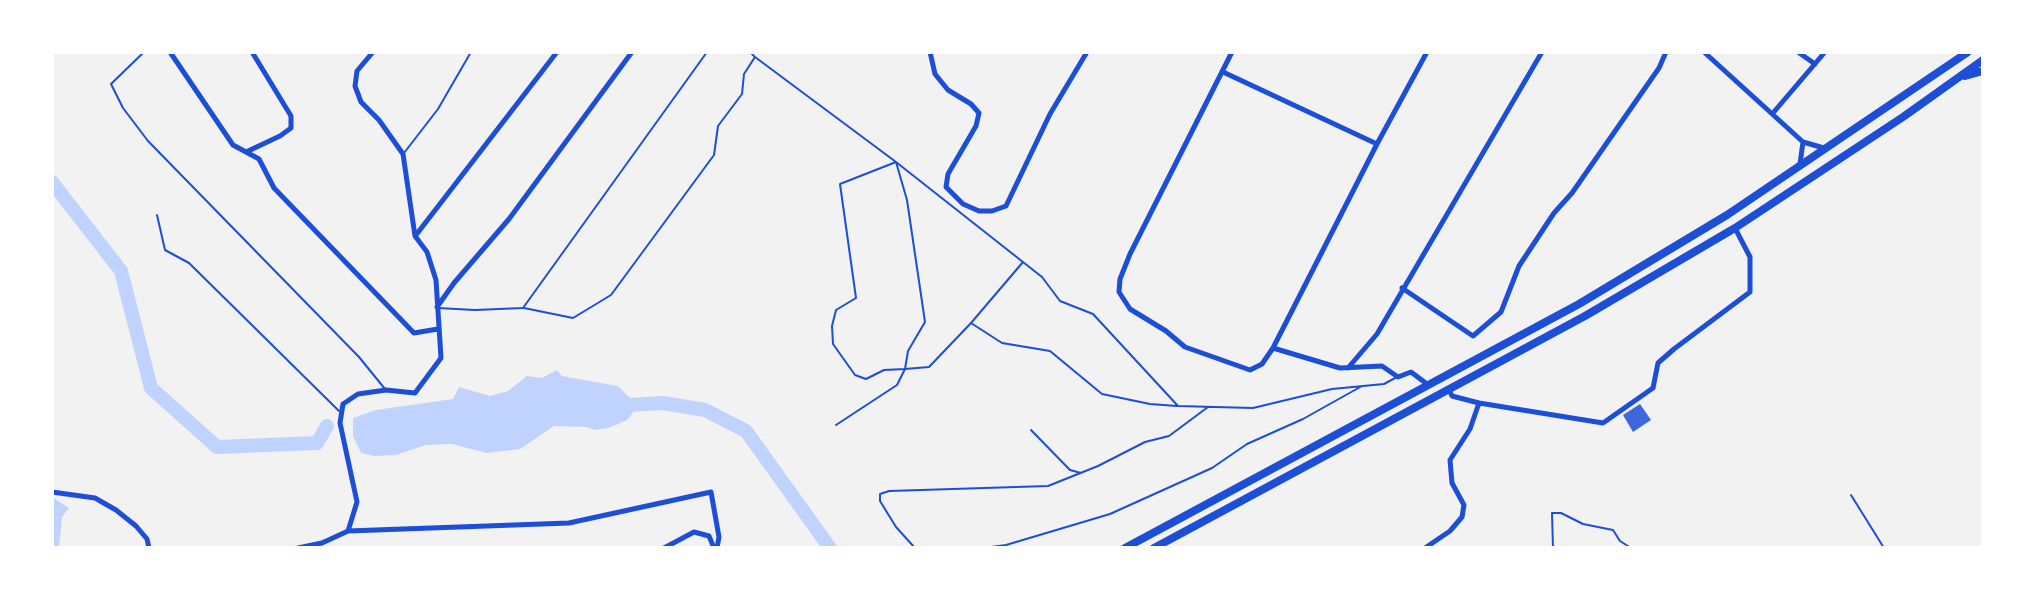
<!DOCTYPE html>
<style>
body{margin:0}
#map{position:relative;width:2035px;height:600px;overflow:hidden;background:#f2f2f2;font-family:Roboto,sans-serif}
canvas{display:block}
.frame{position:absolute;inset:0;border:54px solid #fff;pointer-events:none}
</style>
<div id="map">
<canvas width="2035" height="600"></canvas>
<div class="frame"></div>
</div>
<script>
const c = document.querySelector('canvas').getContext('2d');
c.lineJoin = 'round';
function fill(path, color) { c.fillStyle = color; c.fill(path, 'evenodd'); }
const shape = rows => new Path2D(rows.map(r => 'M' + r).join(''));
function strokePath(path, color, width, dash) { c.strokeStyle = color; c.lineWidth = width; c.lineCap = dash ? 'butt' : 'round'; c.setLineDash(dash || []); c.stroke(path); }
const water = shape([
 [557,370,562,376,618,386,630,398,633,413,627,420,608,428,595,430,587,427,554,426,520,449,486,453,452,444,426,445,396,455,374,456,361,453,353,436,353,418,376,410,453,399,459,387,490,396,508,391,527,376,542,378],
 [52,497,69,508,62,517,59,548,52,548]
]);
const river = shape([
 [52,182,121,271,151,388,217,447,317,443,327,426],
 [612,406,663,403,705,410,746,431,830,548]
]);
const building = shape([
 [1640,404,1651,420,1633,432,1623,415]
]);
const service = shape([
 [144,52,111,84,123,108,148,141,359,357,385,389],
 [755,57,896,162,1042,277,1060,301,1093,314,1178,406,1253,408,1332,389,1384,384,1397,377],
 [404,153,438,109,471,52],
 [157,215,165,250,189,263,339,411],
 [438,308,475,310,523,308,707,52],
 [524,308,573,318,611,295,714,155,718,126,742,94,744,74,755,57,750,52],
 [971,323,1002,343,1050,351,1102,394,1150,404,1177,406],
 [836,425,897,385,905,369,908,351,925,322,907,200,896,162,840,184,856,298,836,310,832,326,833,344,855,375,866,379,884,370,905,369,929,367,971,323,1023,262],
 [1031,430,1070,470,1081,473],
 [1851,495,1884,548],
 [915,548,896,527,880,501,880,494,889,491,1048,486,1098,466,1145,442,1169,436,1208,407],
 [983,548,1006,545,1110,514,1212,468,1247,444,1303,419,1362,386],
 [1553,548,1552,513,1561,513,1583,524,1613,530,1620,541,1631,548]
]);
const minor = shape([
 [170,52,233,145,259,159,274,188,414,333,438,329],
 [930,52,935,74,948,90,971,104,979,113,976,126,948,174,946,187,963,204,979,211,992,211,1006,206,1050,114,1087,52],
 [1232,52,1130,254,1120,279,1119,292,1130,309,1166,331,1185,347,1250,370,1262,364,1273,348,1377,144,1427,52],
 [1704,52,1803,142,1824,148],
 [1798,52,1815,64],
 [1223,72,1377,144],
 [1773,113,1825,52],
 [246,152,280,136,291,128,291,116,252,52],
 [1800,164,1803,142],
 [416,235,557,52],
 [1402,288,1473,336,1501,312,1519,266,1554,213,1572,193,1659,68,1666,52],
 [437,307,454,283,509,219,632,52],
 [1273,348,1340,368,1382,366,1398,377,1411,372,1427,384],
 [1348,368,1377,334,1542,52],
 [1449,390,1452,396,1479,403,1603,423,1653,388,1658,363,1674,349,1750,292,1750,257,1735,228],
 [52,492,95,498,116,510,136,526,147,539,149,548],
 [348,531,357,502,340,423,343,404,358,394,386,390,415,393,441,358,436,280,427,252,415,236,403,154,379,120,361,102,355,86,357,71,373,52],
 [298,548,322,543,348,531,569,523,711,492,719,537,717,548],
 [664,548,694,532,709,536,714,548],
 [1425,548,1450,531,1462,517,1464,505,1452,483,1450,460,1470,429,1479,403]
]);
const trunk = shape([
 [1965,76,1983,71],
 [1125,548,1579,304,1727,215,1968,52],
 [1154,548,1585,316,1735,228,1903,117,1983,60]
]);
fill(water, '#bfd3fe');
strokePath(river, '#bfd3fe', 14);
fill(building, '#3d67dc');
strokePath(service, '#1d4ed8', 2);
strokePath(minor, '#1d4ed8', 5);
strokePath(trunk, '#1d4ed8', 8);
</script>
